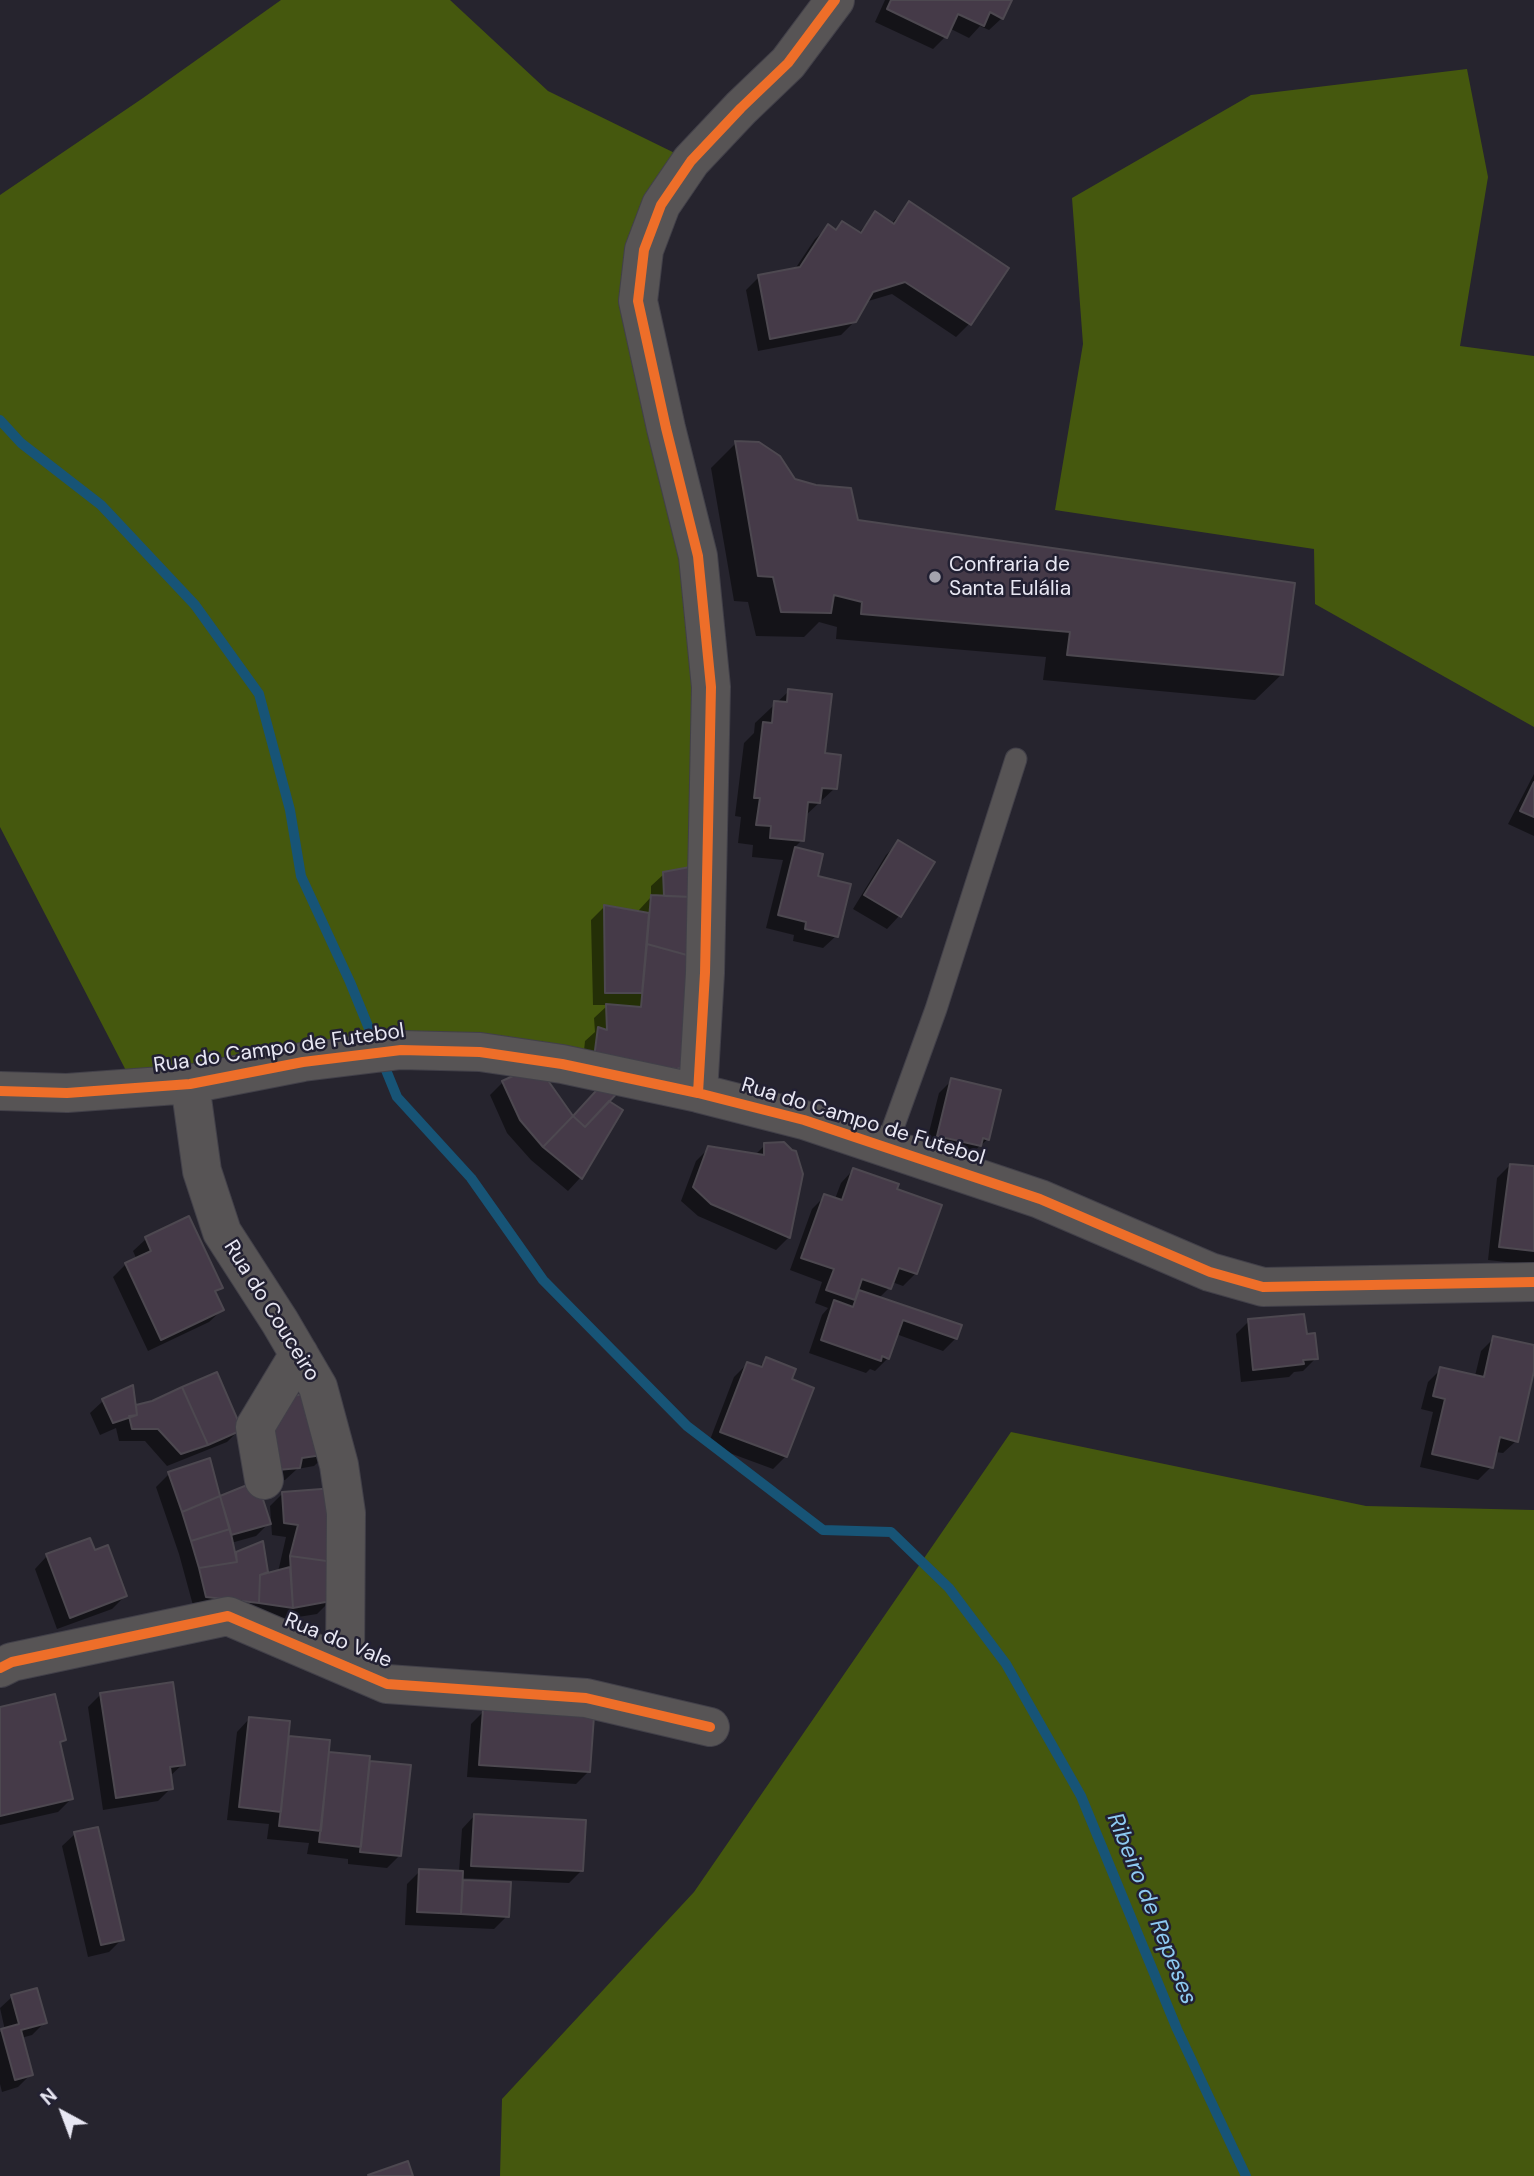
<!DOCTYPE html>
<meta charset="utf-8">
<style>
body{margin:0}
#map{position:relative;width:1534px;height:2176px;overflow:hidden;background:#26242e;font-family:"DM Sans",sans-serif}
canvas{display:block}
.north{position:absolute;left:28px;top:2078px;width:70px;height:70px;-webkit-text-stroke:5px #222032;paint-order:stroke;rotate:319deg;font-size:19px;font-weight:700;line-height:28px;text-align:center;color:#e8e7f3}
.north::after{content:'';display:block;margin:auto;width:24px;height:32px;background:#e8e7f3;clip-path:polygon(50% 0,100% 100%,50% 72%,0 100%)}
</style>
<div id="map">
<canvas width="1534" height="2176"></canvas>
<div class="north">N</div>
</div>
<script>
const c = document.querySelector('canvas').getContext('2d');
c.lineJoin = 'round';
function fill(path, color) { c.fillStyle = color; c.fill(path, 'evenodd'); }
const shape = rows => new Path2D(rows.map(r => 'M' + r).join(''));
function strokePath(path, color, width, dash) { c.strokeStyle = color; c.lineWidth = width; c.lineCap = dash ? 'butt' : 'round'; c.setLineDash(dash || []); c.stroke(path); }
function label(font, color, halo, rows, align = 'center') {
  c.font = font + ' "DM Sans",sans-serif'; c.lineWidth = 5; c.setLineDash([]); c.textBaseline = 'middle'; c.strokeStyle = halo; c.fillStyle = color; for (const [text, x, y, turn = 0] of rows) {
    c.save(); c.translate(x, y); c.rotate((+turn || 0) * Math.PI / 180); c.textAlign = isNaN(turn) ? turn : align; if (halo) c.strokeText(text, 0, 0); c.fillText(text, 0, 0); c.restore();
  }
}
const forest = shape([
 [281,0,450,0,548,91,691,161,644,250,698,556,698,1093,480,1052,135,1088,0,827,0,195,143,98],
 [1467,69,1488,177,1460,346,1534,356,1534,727,1315,604,1314,549,1055,510,1083,344,1072,198,1251,95],
 [1011,1432,1366,1506,1534,1510,1534,2176,500,2176,502,2099,694,1892]
]);
const shadow = shape([
 [885,0,1008,0,1002,18,989,30,980,26,969,38,949,28,945,37,933,49,875,22],
 [909,204,1006,268,969,324,956,337,892,294,865,302,855,321,841,335,758,351,746,290,759,277,795,269,815,239,828,227,834,231,842,223,858,234,875,213,891,224],
 [736,443,857,522,1281,675,1255,700,1043,680,1046,657,836,639,837,627,819,622,804,637,756,636,748,602,734,601,711,468],
 [789,691,823,754,835,788,805,816,802,840,794,848,821,855,816,877,836,936,823,948,793,941,794,935,766,928,783,860,752,857,753,845,738,843,741,817,735,816,744,743,754,733,755,723],
 [1534,774,1534,836,1508,824],
 [899,842,932,862,899,916,887,929,853,909,886,855],
 [664,874,685,1066,672,1079,582,1070,585,1041,595,1032,594,1018,608,1005,593,1005,591,920,604,907,639,913,639,910,651,897,651,886],
 [952,1080,988,1139,966,1158,925,1148,939,1093],
 [503,1082,572,1118,606,1101,621,1111,580,1178,568,1191,531,1160,507,1133,490,1095],
 [765,1145,789,1237,776,1250,698,1216,681,1201,696,1161,709,1148,755,1155],
 [1510,1165,1534,1168,1534,1265,1488,1260,1497,1178],
 [853,1170,894,1190,916,1273,903,1286,892,1282,889,1288,879,1298,956,1338,943,1351,896,1334,888,1358,875,1371,870,1369,866,1373,809,1353,822,1315,828,1308,815,1303,822,1282,790,1270,812,1209,825,1196,835,1199,841,1183],
 [188,1219,220,1287,214,1294,222,1310,209,1322,148,1351,113,1277,126,1264,137,1260,133,1251,146,1239],
 [1249,1321,1305,1336,1316,1358,1303,1371,1294,1372,1289,1377,1241,1382,1236,1334],
 [1494,1338,1534,1347,1534,1364,1516,1441,1503,1453,1495,1452,1491,1467,1478,1480,1420,1467,1433,1412,1421,1409,1428,1382,1441,1369,1475,1376,1481,1351],
 [766,1360,790,1380,786,1456,773,1469,708,1445,734,1377,747,1364,758,1368],
 [103,1401,134,1407,153,1403,240,1429,227,1442,167,1466,145,1441,119,1441,116,1428,100,1435,90,1413],
 [257,1442,327,1454,314,1466,297,1469,285,1480,264,1482],
 [169,1474,269,1523,256,1536,231,1543,234,1554,261,1543,267,1575,278,1572,286,1537,272,1535,270,1506,283,1493,334,1490,330,1601,317,1614,279,1620,194,1609,179,1554,156,1487],
 [94,1552,125,1596,112,1609,57,1629,35,1569,47,1556],
 [101,1694,183,1764,169,1777,171,1788,158,1801,103,1810,88,1707],
 [0,1709,64,1739,58,1744,71,1799,58,1812,0,1825],
 [484,1711,589,1771,576,1784,467,1777,471,1724],
 [249,1719,287,1737,328,1741,327,1753,368,1757,368,1763,409,1767,400,1855,387,1868,348,1864,348,1859,307,1854,309,1843,267,1839,269,1824,227,1820,237,1732],
 [474,1816,582,1870,569,1883,461,1878,461,1881,509,1884,507,1916,494,1929,405,1925,407,1884,420,1871,459,1872,462,1829],
 [75,1834,122,1939,109,1952,88,1957,62,1846],
 [12,1997,45,2022,32,2035,21,2038,31,2074,18,2087,2,2092,0,2084,0,2032,5,2030,0,2008]
]);
const stream = shape([
 [0,420,21,443,101,505,195,605,259,694,290,810,301,876,350,982,397,1097,471,1178,543,1280,687,1426,823,1530,891,1532,949,1588,1006,1664,1081,1796,1177,2029,1246,2176]
]);
const building = shape([
 [891,0,1012,0,1003,19,990,12,984,26,958,14,947,38,887,9,891,0],
 [909,201,1009,268,971,325,905,282,873,292,856,322,770,339,758,275,800,267,828,224,836,230,842,221,861,233,875,211,894,224,909,201],
 [735,441,759,442,780,456,795,479,816,485,851,488,858,520,1295,583,1283,675,1067,655,1070,632,861,614,862,602,834,595,831,613,781,612,773,577,758,576,735,441],
 [788,689,832,694,825,753,841,755,837,789,822,788,820,803,808,802,804,841,770,838,771,826,756,825,760,798,754,798,763,722,772,723,774,701,787,702,788,689],
 [1534,782,1534,817,1520,811,1534,782],
 [898,840,935,862,901,917,864,895,898,840],
 [795,847,823,854,818,876,851,884,838,937,805,929,806,922,778,915,795,847],
 [690,867,692,897,664,896,663,872,690,867],
 [651,895,692,897,694,957,647,944,651,895],
 [604,905,649,913,642,993,605,993,604,905],
 [647,944,694,957,686,1066,677,1069,594,1058,598,1027,607,1030,606,1004,641,1007,647,944],
 [537,1065,573,1116,543,1147,520,1120,502,1081,537,1065],
 [951,1078,1001,1090,989,1140,983,1138,981,1146,937,1136,951,1078],
 [606,1080,623,1087,585,1127,573,1116,606,1080],
 [609,1101,623,1110,582,1179,543,1147,573,1116,585,1127,609,1101],
 [784,1142,792,1150,796,1151,803,1174,790,1238,711,1204,693,1187,708,1146,764,1155,764,1143,784,1142],
 [1510,1164,1534,1166,1534,1251,1499,1247,1510,1164],
 [853,1168,899,1184,897,1189,942,1205,917,1274,899,1268,891,1289,862,1279,855,1300,826,1290,834,1269,801,1258,824,1194,842,1200,853,1168],
 [189,1216,223,1288,215,1291,224,1310,161,1340,125,1263,151,1251,145,1237,189,1216],
 [859,1290,962,1325,957,1339,903,1320,889,1359,882,1356,881,1361,821,1340,834,1300,853,1307,859,1290],
 [1304,1314,1307,1334,1315,1333,1318,1359,1303,1360,1304,1364,1253,1370,1248,1319,1304,1314],
 [1493,1336,1534,1345,1534,1371,1518,1442,1500,1437,1493,1468,1432,1454,1445,1399,1433,1396,1440,1367,1484,1377,1493,1336],
 [766,1357,796,1369,792,1379,814,1388,787,1457,720,1432,747,1362,762,1367,766,1357],
 [217,1372,242,1430,208,1445,182,1387,217,1372],
 [133,1385,137,1415,113,1423,102,1399,133,1385],
 [182,1387,208,1445,181,1454,158,1429,132,1429,129,1416,137,1415,136,1405,152,1401,182,1387],
 [305,1394,329,1454,302,1458,300,1468,277,1470,269,1427,285,1397,305,1394],
 [210,1458,220,1496,182,1512,168,1472,210,1458],
 [257,1481,271,1524,231,1535,220,1496,257,1481],
 [335,1488,334,1562,290,1556,298,1525,284,1523,282,1492,335,1488],
 [220,1496,230,1529,191,1541,182,1512,220,1496],
 [230,1529,237,1562,199,1568,191,1541,230,1529],
 [90,1538,95,1550,108,1545,127,1596,70,1618,46,1554,90,1538],
 [263,1541,268,1572,260,1575,259,1603,206,1597,199,1568,237,1562,236,1552,263,1541],
 [290,1556,334,1562,331,1601,293,1608,290,1556],
 [290,1567,293,1608,259,1603,260,1575,290,1567],
 [173,1682,185,1765,170,1767,173,1789,116,1798,100,1693,173,1682],
 [55,1694,66,1740,60,1742,73,1799,0,1816,0,1707,55,1694],
 [483,1709,594,1716,590,1772,479,1765,483,1709],
 [249,1717,290,1721,281,1812,239,1807,249,1717],
 [289,1736,330,1740,321,1831,279,1826,289,1736],
 [329,1752,370,1756,361,1847,319,1842,329,1752],
 [370,1761,411,1765,401,1856,360,1852,370,1761],
 [474,1814,586,1820,583,1871,471,1866,474,1814],
 [98,1827,124,1940,101,1945,74,1832,98,1827],
 [419,1869,463,1871,461,1914,417,1912,419,1869],
 [463,1880,511,1882,509,1917,461,1914,463,1880],
 [37,1988,47,2023,21,2030,33,2075,15,2080,1,2029,19,2024,11,1995,37,1988],
 [408,2161,413,2176,369,2176,368,2175,408,2161]
]);
const lane = shape([
 [886,1147,936,1009,1016,759]
]);
const street = shape([
 [190,1084,202,1171,222,1232,280,1322,318,1387,339,1465,346,1513,345,1666],
 [0,1091,67,1093,190,1084,303,1062,401,1050,480,1052,562,1064,698,1093,804,1120,1040,1199,1210,1272,1263,1287,1534,1282],
 [698,1093,705,973,711,687,698,556,666,428,638,301,644,250,661,205,691,161,741,108,788,63,835,0],
 [264,1480,255,1427,299,1354],
 [0,1668,12,1662,228,1616,387,1684,586,1698,710,1727]
]);
const cycleway = shape([
 [0,1091,67,1093,190,1084,303,1062,401,1050,480,1052,562,1064,698,1093,804,1120,1040,1199,1210,1272,1263,1287,1534,1282],
 [698,1093,705,973,711,687,698,556,666,428,638,301,644,250,661,205,691,161,741,108,788,63,835,0],
 [0,1668,12,1662,228,1616,387,1684,586,1698,710,1727]
]);
const markers = [
 [935,577,7,"#a4a3ae"]
];
const poiNames = [
 ["Confraria de",949,565],
 ["Santa Eulália",949,589]
];
const streetNames = [
 ["Rua do Campo de Futebol",279,1049,-8],
 ["Rua do Campo de Futebol",863,1122,17],
 ["Rua do Couceiro",271,1311,58],
 ["Rua do Vale",338,1641,22]
];
const waterNames = [
 ["Ribeiro de Repeses",1151,1909,68]
];
fill(forest, '#45580e');
fill(shadow, '#0007');
strokePath(stream, '#175476', 10);
fill(building, '#453a48');
strokePath(building, '#4d4850', 2);
strokePath(lane, '#424049', 23);
strokePath(street, '#424049', 40);
strokePath(lane, '#575455', 21);
strokePath(street, '#575455', 38);
strokePath(cycleway, '#ee6e29', 10);
for (const [x, y, r, color] of markers) { const dot = new Path2D(); dot.arc(x, y, r, 0, 2 * Math.PI); c.fillStyle = color; c.fill(dot); strokePath(dot, '#222032', 2.5); }
label('21px', '#e8e7f3', '#222032', poiNames, 'left');
label('21px', '#e8e7f3', '#222032', streetNames);
label('italic 23px', '#8dc9f0', '#222032', waterNames);
</script>
